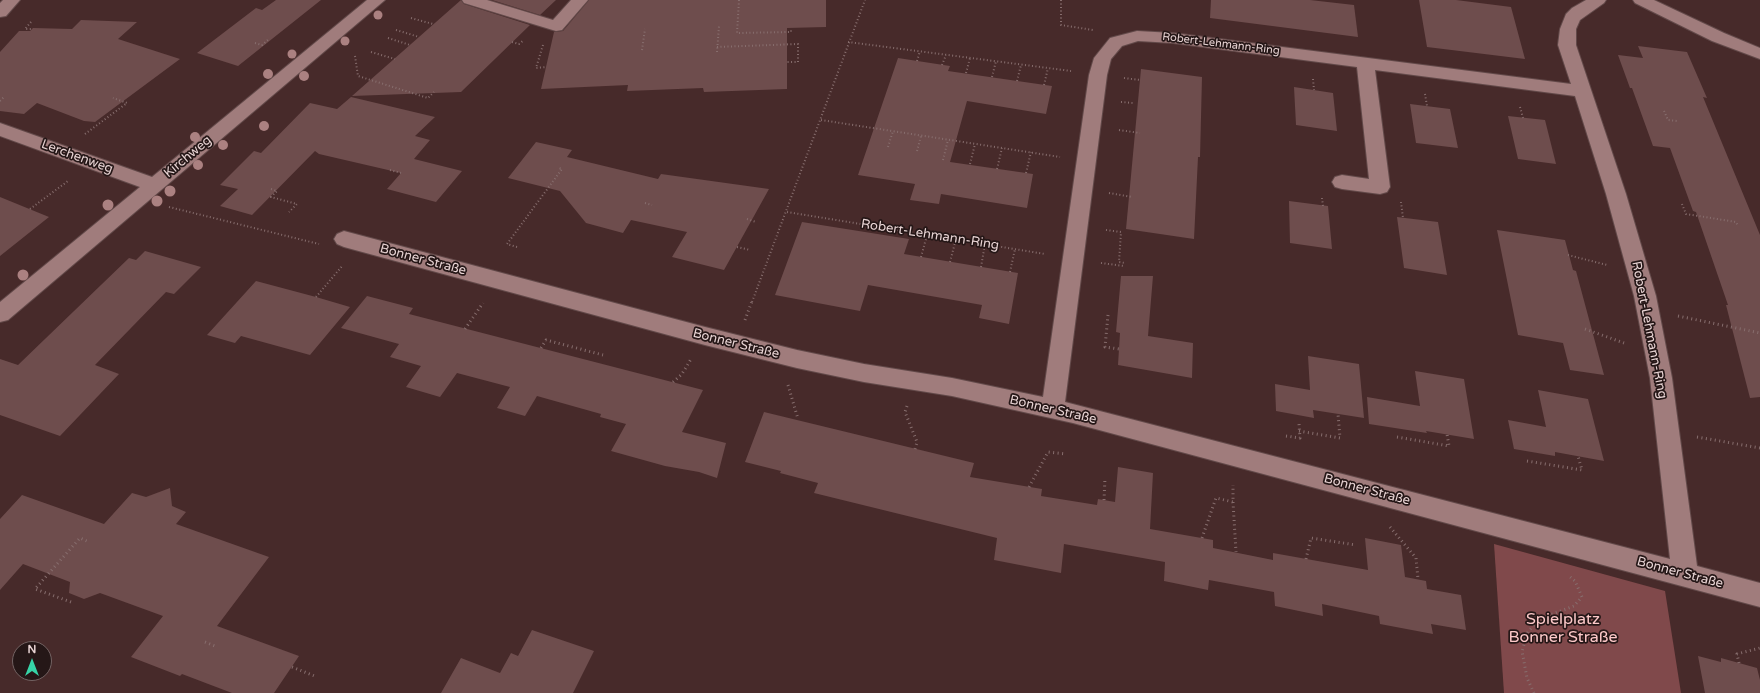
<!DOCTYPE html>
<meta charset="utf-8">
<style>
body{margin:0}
#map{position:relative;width:1760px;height:693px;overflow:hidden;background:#472a2a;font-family:"Varela Round",sans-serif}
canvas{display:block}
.north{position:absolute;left:12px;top:641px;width:40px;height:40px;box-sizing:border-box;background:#251717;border:1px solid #736363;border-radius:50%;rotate:0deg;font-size:11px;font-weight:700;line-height:16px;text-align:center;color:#e9d5d5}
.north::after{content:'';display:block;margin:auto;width:14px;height:18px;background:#36d4a7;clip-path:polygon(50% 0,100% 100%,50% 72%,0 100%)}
</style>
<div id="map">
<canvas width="1760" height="693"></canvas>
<div class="north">N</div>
</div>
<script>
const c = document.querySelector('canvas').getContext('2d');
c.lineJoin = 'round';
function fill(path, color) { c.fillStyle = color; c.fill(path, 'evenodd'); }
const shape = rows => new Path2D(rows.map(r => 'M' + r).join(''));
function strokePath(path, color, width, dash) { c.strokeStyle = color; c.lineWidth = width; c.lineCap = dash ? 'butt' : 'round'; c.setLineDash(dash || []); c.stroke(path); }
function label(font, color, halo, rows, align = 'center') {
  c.font = font + ' "Varela Round",sans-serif'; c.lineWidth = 3.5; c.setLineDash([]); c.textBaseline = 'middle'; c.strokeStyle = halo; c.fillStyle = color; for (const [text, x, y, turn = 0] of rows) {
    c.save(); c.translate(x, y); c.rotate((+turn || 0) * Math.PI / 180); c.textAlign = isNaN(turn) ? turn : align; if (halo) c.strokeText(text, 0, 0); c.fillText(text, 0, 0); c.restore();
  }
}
const green = shape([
 [1494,544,1665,591,1681,693,1504,693]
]);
const building = shape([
 [276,0,321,0,238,66,197,53,256,8,262,10],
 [461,0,464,4,530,25,461,92,352,96],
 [492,0,556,0,540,15],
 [589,0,826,0,826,27,787,28,787,89,704,92,703,88,627,91,628,85,541,89,554,32,563,31],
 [1211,0,1310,0,1354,5,1358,37,1210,18],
 [1419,0,1456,0,1511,7,1525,59,1427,47],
 [81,20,137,22,118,39,180,59,95,122,84,121,37,103,24,114,0,111,0,52,19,31,30,31,33,28,72,29],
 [1638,46,1687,52,1707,98,1703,97,1760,235,1760,397,1750,398,1726,305,1728,305,1696,212,1693,211,1670,148,1653,146,1632,88,1630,88,1618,55,1643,58],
 [898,58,950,66,948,71,1052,86,1046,114,967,101,950,162,1033,174,1027,208,941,194,939,204,910,200,915,184,858,175],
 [1141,69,1202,77,1200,157,1198,157,1194,239,1126,229],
 [1294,87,1333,93,1337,131,1296,125],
 [351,97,435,117,415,136,430,140,414,159,462,171,436,202,387,189,401,173,319,154,315,151,252,215,220,206,238,189,220,185,254,151,261,153,310,103,337,109],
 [1410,104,1450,109,1458,148,1416,143],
 [1508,116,1545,120,1556,164,1518,159],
 [536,142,572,150,567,157,658,179,661,174,769,189,724,270,672,257,687,232,631,220,623,233,586,223,560,191,508,178],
 [0,197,49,217,0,256],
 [1289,201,1328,206,1332,249,1290,243],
 [1397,217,1438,222,1447,275,1404,268],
 [802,222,909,239,904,254,1018,273,1009,324,979,318,982,305,868,285,860,311,775,295],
 [1497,230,1565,240,1573,270,1576,271,1604,375,1570,370,1563,343,1518,335],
 [145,251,201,267,174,294,166,292,95,365,119,374,60,436,0,415,0,359,18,365,129,258,136,260],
 [1121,276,1153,276,1148,336,1193,343,1192,378,1118,365,1120,333,1116,332],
 [256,281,316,297,350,307,310,355,241,336,235,343,207,335],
 [367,296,413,308,409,314,703,390,682,432,726,443,717,478,699,472,665,466,611,451,626,424,600,417,601,414,537,396,525,416,497,408,510,387,457,373,440,397,406,387,421,366,390,357,399,344,341,328],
 [1308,356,1359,364,1364,418,1313,410,1314,418,1276,411,1275,384,1310,390],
 [1415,371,1464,379,1474,439,1426,431,1427,433,1369,424,1367,397,1420,406],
 [1538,390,1588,399,1604,461,1555,452,1555,456,1514,449,1508,420,1546,427],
 [764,412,974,463,970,477,1042,489,1041,496,1097,505,1098,499,1115,502,1118,467,1153,473,1150,529,1213,540,1213,548,1273,560,1273,553,1368,570,1365,538,1401,545,1405,577,1426,581,1427,589,1461,595,1466,630,1431,624,1433,634,1380,624,1379,616,1322,604,1323,616,1275,606,1274,592,1209,580,1208,590,1164,581,1165,562,1064,544,1061,573,994,560,997,538,814,493,818,483,780,473,781,471,745,462],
 [170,488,172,506,186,512,176,524,269,557,217,626,299,656,274,693,232,693,182,674,180,676,131,657,163,616,100,593,84,599,69,593,70,582,23,564,0,590,0,519,22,495,104,524,132,493,146,497],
 [532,630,594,651,573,693,441,693,461,658,500,673,511,653,518,656],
 [1698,656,1721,662,1721,658,1757,668,1760,680,1760,693,1705,693]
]);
const pathFar1 = shape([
 [739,0,737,33,791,32,791,28],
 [1061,0,1061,25,1093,30],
 [411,18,433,24],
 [31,22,25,29,32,29],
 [396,30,419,37],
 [388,38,410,45],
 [512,42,519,44,524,40],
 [848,42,1071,71],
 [255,43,262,45,269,39],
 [543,45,536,68,546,67],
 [717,47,798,44,798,62,787,62],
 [642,50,645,29],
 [371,52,395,59],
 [717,52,719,26],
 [355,56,358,76,428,98,434,92],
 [917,61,920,51],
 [942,65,946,55],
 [966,73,970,58],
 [992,77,996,61],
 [1124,78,1140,80],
 [1313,79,1314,90],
 [1017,81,1021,65],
 [1044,85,1048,68],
 [1425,94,1427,106],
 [0,101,4,97],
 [1121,102,1133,103],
 [1520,107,1523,118],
 [1664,111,1668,120,1677,121],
 [821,120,1060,157],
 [1119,130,1140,133],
 [85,134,127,103,113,98],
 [888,147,893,131],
 [917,151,921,136],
 [943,160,948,140],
 [970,164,975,144],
 [997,169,1002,148],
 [390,170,401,173],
 [1026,173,1031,152],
 [271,189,277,191,271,197,297,204,289,212],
 [1109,193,1132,197],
 [1322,198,1323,206],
 [1401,202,1403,218],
 [645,203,652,205],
 [1682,204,1686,214,1736,222,1738,226],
 [169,207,319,244],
 [30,209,68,181],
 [787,212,1045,254],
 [747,219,756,222],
 [1106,230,1121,232,1119,262,1125,263],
 [517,247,507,244,562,169,559,168],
 [737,247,750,250],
 [1568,255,1607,265],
 [921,257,927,235],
 [950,262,956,239],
 [1101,263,1124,266],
 [981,267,985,244],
 [1010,272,1015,249],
 [316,297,343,265],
 [752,302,865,0]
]);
const path = shape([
 [1108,315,1105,347,1119,349],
 [1678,316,1760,333],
 [745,320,752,301],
 [465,329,483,303],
 [1585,329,1624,343],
 [541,348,546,340,603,355],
 [673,382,682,374,691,359],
 [788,385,798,419],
 [907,406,905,412,917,442,915,449],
 [1299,431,1340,438,1338,414],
 [1286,436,1300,438,1299,424],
 [1397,437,1449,446,1447,434],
 [1697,437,1760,448],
 [1527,461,1582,470,1578,456],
 [1029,487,1048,452,1066,454],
 [1104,500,1105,478],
 [1233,502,1236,552],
 [1390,527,1416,558,1418,579],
 [1202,538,1216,498,1233,502,1233,485],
 [1306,559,1311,538,1356,545],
 [71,602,35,589,80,538,89,542],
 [205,642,217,647],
 [1739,663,1737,654,1760,648],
 [292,667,317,677],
 [1534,693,1527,678,1522,651,1528,632,1539,619,1574,606,1582,597,1575,581,1569,576]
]);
const street = shape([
 [3,0,20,0,6,16,0,17,0,3,3,0],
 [367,0,385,0,8,320,0,322,0,302,140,187,0,136,0,123,152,177,367,0],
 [462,0,487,0,553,20,571,0,588,0,562,30,556,31,464,3,462,0],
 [1586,0,1606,0,1604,3,1580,20,1576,29,1576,45,1626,194,1656,296,1672,378,1697,566,1760,583,1760,607,1073,423,952,396,864,382,797,368,705,345,344,247,337,244,334,239,337,234,344,231,705,327,797,350,864,364,952,378,1043,397,1089,75,1094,58,1110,38,1137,31,1173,33,1571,84,1558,45,1560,29,1566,14,1572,8,1586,0],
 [1138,41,1173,43,1357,67,1369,179,1342,175,1335,177,1332,182,1335,187,1342,189,1380,194,1387,192,1390,187,1375,70,1575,96,1606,194,1634,296,1650,378,1670,559,1065,402,1107,75,1111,59,1122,46,1138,41],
 [1633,0,1654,0,1724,33,1760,48,1760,59,1712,41,1635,3,1633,0]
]);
const trees = [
 [378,15,4.5],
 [345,41,4.5],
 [292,54,4.5],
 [268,74,5],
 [304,76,5],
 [264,126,5],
 [195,137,5],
 [223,145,5],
 [198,165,5],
 [170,191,5.5],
 [157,201,5.5],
 [108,205,5.5],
 [23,275,5.5]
];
const farStreetnames = [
 ["Robert-Lehmann-Ring",1221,44,7]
];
const streetNames = [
 ["Lerchenweg",77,157,20],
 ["Kirchweg",188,157,-40],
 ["Robert-Lehmann-Ring",930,235,9],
 ["Bonner Straße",423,260,15],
 ["Robert-Lehmann-Ring",1649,330,79],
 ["Bonner Straße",736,344,14],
 ["Bonner Straße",1053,410,13],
 ["Bonner Straße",1367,490,15],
 ["Bonner Straße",1680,573,15]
];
const nearParknames = [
 ["Spielplatz",1563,620],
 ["Bonner Straße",1563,638]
];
fill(green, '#80494b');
fill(building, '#6e4d4d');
strokePath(street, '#624949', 2);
strokePath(pathFar1, '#876e6e', 2, [1, 2.5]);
strokePath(path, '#876e6e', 3, [1, 3.5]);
fill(street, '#a07c7c');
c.fillStyle = '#ab8181';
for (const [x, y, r] of trees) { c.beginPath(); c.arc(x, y, r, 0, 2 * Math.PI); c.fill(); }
label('11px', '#e9d5d5', '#251717', farStreetnames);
label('13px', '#e9d5d5', '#251717', streetNames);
label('16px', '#fdc9c9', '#251717', nearParknames);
</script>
